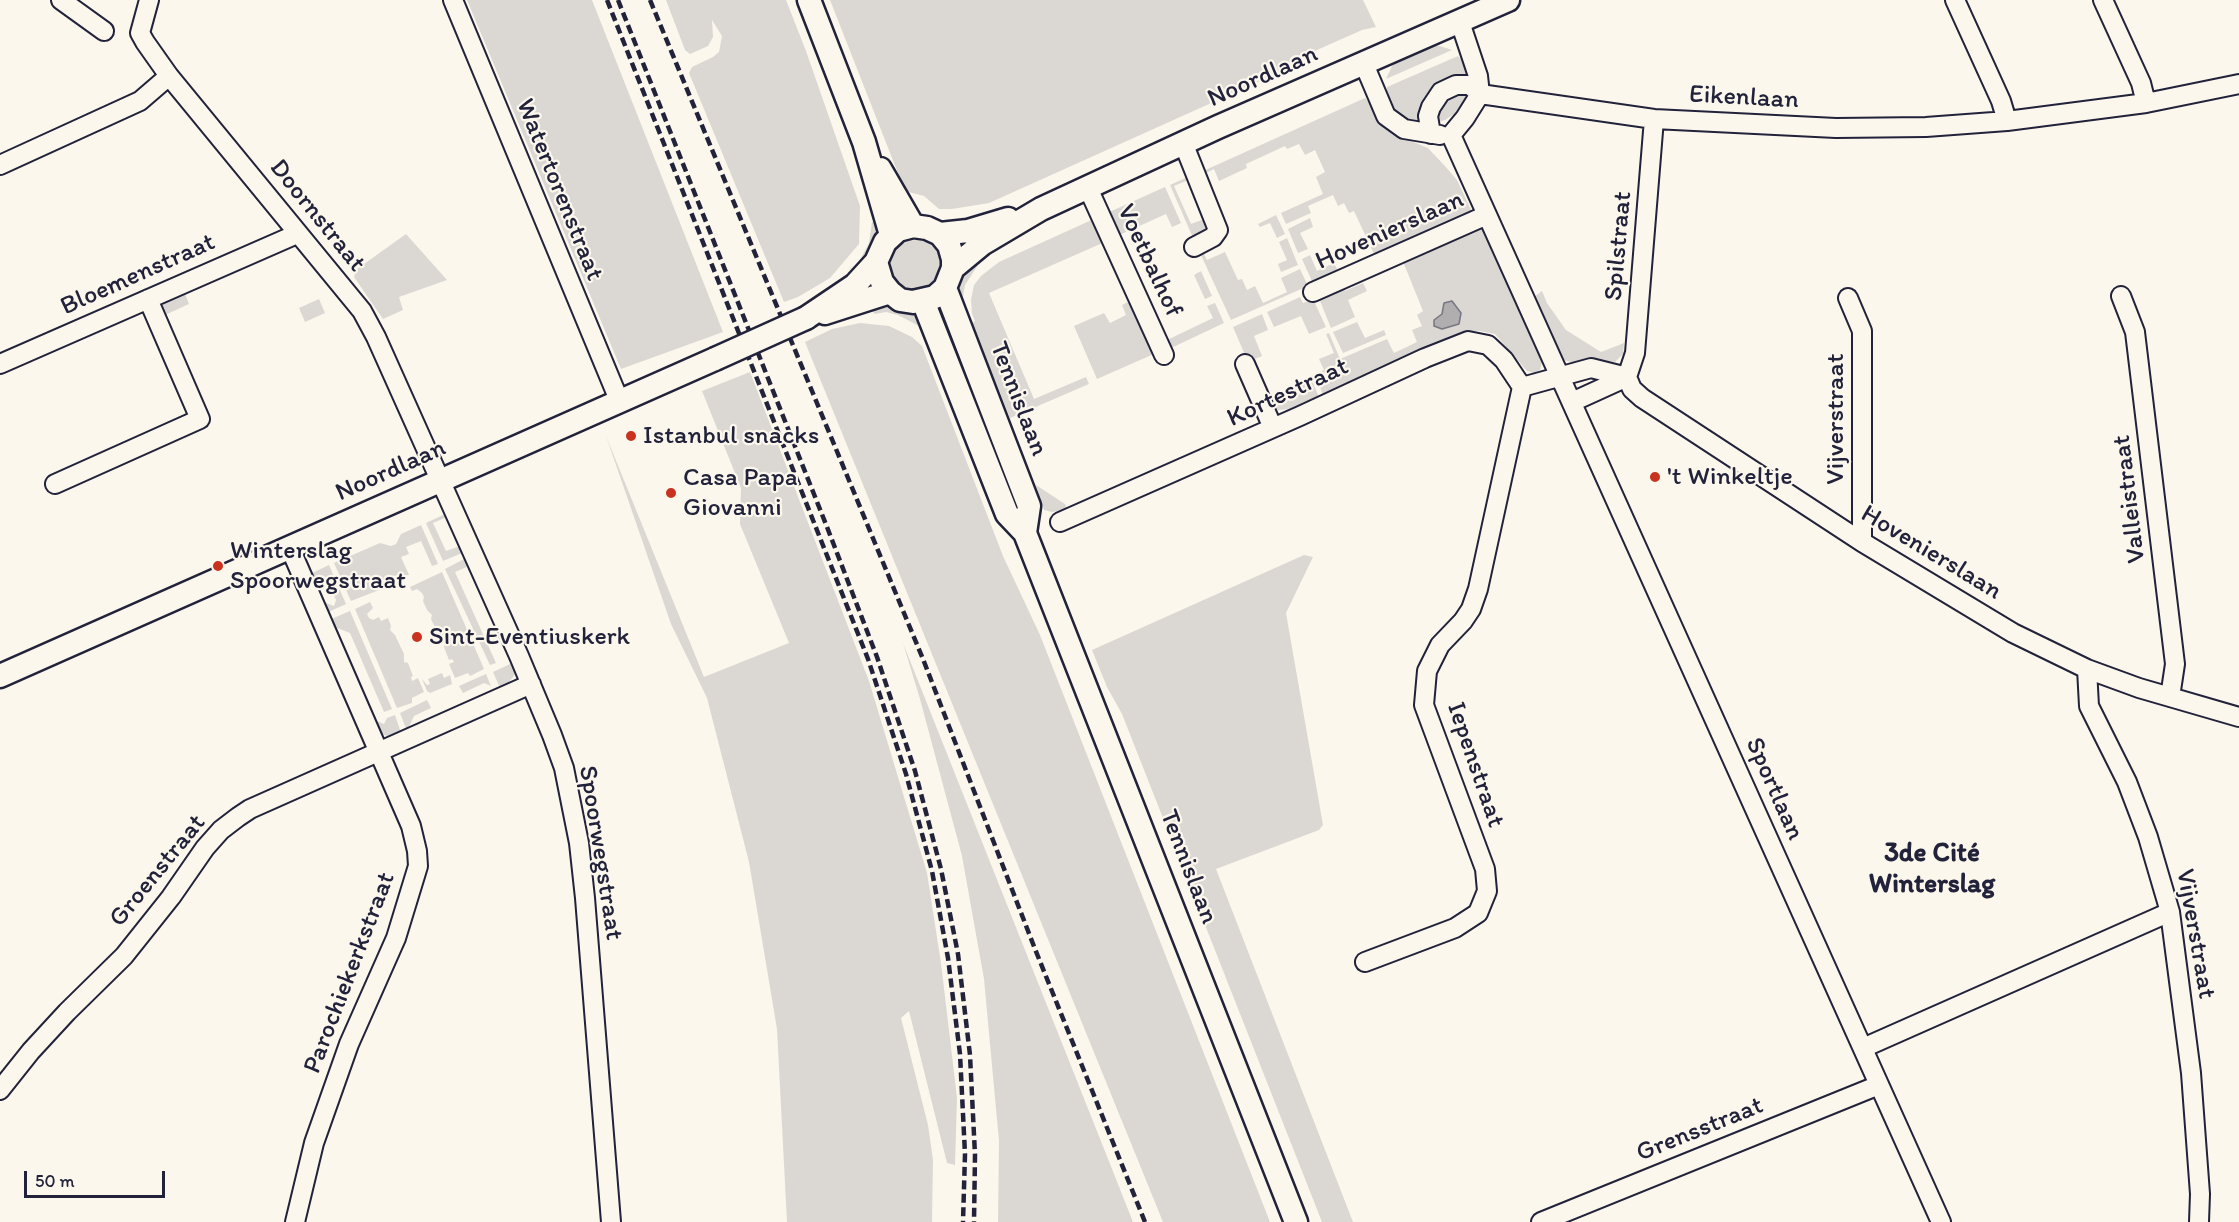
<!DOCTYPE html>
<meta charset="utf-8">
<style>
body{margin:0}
#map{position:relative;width:2239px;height:1222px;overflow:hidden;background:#fbf7ec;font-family:Itim,sans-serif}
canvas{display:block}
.scale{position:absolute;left:24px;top:1171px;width:141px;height:27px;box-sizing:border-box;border:3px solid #22223b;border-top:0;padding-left:8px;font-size:18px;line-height:21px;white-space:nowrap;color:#22223b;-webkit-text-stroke:4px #fbf7ec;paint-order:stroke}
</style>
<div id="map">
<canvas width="2239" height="1222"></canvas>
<div class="scale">50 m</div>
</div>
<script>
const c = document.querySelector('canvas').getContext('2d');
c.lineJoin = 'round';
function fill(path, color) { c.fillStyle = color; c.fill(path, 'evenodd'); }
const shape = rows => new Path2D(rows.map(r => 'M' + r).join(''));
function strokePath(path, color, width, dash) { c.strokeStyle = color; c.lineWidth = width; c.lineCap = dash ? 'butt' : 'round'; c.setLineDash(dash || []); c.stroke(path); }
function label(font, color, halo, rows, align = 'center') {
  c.font = font + ' Itim,sans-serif'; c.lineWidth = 4.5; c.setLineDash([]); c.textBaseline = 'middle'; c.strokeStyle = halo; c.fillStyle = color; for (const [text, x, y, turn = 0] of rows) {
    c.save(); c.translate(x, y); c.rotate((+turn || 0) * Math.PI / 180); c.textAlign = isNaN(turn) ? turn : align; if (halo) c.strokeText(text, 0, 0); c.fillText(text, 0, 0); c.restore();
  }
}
const green = shape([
 [467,0,592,0,723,332,621,369],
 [666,0,786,0,806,51,860,206,859,244,830,278,798,297,784,302,689,73,692,67,713,57,719,52,722,36,712,20,713,37,708,46,690,54,685,50],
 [830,0,1363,0,1376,27,1362,30,1299,58,1269,77,989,203,952,209,939,209,924,196,905,191],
 [1424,46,1440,46,1452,50,1386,79,1392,66,1407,53],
 [1458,56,1466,65,1467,78,1422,123,1404,118,1392,108,1387,98,1387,87],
 [1468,90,1466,98,1454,114,1445,120,1434,123,1435,114,1451,92],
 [1365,98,1373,107,1384,126,1399,136,1428,148,1444,165,1457,180,1472,212,1375,256,1354,211,1349,213,1344,203,1338,206,1333,195,1308,206,1311,213,1286,224,1281,213,1323,194,1316,177,1325,172,1315,150,1305,155,1299,144,1287,149,1285,146,1246,164,1247,168,1219,181,1214,169,1202,175,1201,172],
 [1192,175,1193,178,1174,186,1191,224,1204,219,1205,229,1194,240,1170,185],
 [1165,187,1181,223,1172,227,1166,214,1117,236,1107,213],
 [1276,215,1285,234,1277,238,1270,223,1260,227,1258,224],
 [1096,218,1107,241,989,293,1034,399,1086,377,1089,384,1010,418,972,323,975,321,972,314,971,300,974,285,981,276,999,262],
 [1310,218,1313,227,1300,233,1308,249,1298,253,1288,229],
 [879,220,880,228,875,247,854,271,869,243,872,222],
 [1480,227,1485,234,1542,362,1540,370,1534,373,1527,371,1495,334,1480,331,1465,331,1323,395,1315,374,1324,370,1319,359,1334,353,1326,334,1329,333,1340,359,1387,339,1394,353,1417,342,1412,330,1422,326,1417,315,1423,311,1402,259],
 [406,234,447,280,399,297,403,310,383,319,354,277,357,269],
 [1287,238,1298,265,1281,272,1278,264,1287,260,1279,242],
 '890 266a26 26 0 1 1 52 0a26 26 0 1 1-52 0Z',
 [1203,252,1207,260,1225,252,1238,280,1242,279,1247,290,1255,286,1263,303,1287,292,1281,278,1300,269,1308,286,1231,320,1200,253],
 [1310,255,1317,271,1334,263,1341,277,1315,288,1302,259],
 [977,256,978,265,965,285,962,302,956,290,959,277],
 [1201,271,1212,296,1205,299,1194,275],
 [1363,283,1367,291,1348,300,1355,317,1331,328,1318,296,1342,285,1345,291],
 [1542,291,1547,303,1566,330,1601,352,1624,343,1623,354,1615,362,1596,360,1576,363,1563,360,1534,297],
 [185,294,189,304,165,315,162,304],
 [1300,297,1303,303,1313,299,1326,327,1309,334,1301,316,1274,327,1267,312],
 [319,299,325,313,305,322,299,308],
 [1132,300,1156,353,1097,379,1074,326,1104,313,1110,323,1126,315,1122,305],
 [1215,303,1224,323,1169,349,1165,341,1213,318,1207,306],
 [878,305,888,305,914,315,925,327,919,326,898,315,886,312,875,314,868,307],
 [1262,314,1268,330,1254,336,1262,356,1248,362,1233,327],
 [1357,322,1365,338,1384,330,1386,335,1343,353,1333,332],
 [860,323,889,326,912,337,922,346,1003,556,1040,635,1270,1222,1163,1222,805,342,832,329],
 [750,372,869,681,927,873,941,963,957,1098,955,1165,947,1163,909,1011,901,1018,928,1125,933,1160,932,1222,787,1222,777,1029,749,862,707,698,671,624,606,436,704,677,789,643,740,524,741,488,702,391],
 [1312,381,1319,397,1290,409,1278,410,1268,399],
 [1036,485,1065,504,1067,509,1052,512,1044,510],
 [445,514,447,517,433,523,446,551,460,546,462,553,443,561,426,523],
 [421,525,438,564,432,566,421,541,406,547,409,554,401,557,409,575,390,576,383,580,379,590,351,601,334,563,380,543,391,546,396,544,401,534],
 [1304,555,1313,557,1286,613,1323,825,1319,830,1216,869,1353,1222,1322,1222,1122,714,1107,687,1092,650],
 [466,558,469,566,455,572,496,663,490,665,445,569],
 [329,565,346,604,326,613,321,601,334,606,336,600,329,584,310,574],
 [442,572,484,669,470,676,468,673,455,678,449,664,454,662,452,659,449,660,444,647,445,643,443,639,440,638,431,619,432,615,427,610,423,601,424,597,422,593,417,589,412,591,410,587],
 [370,602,373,608,367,614,369,618,373,620,379,617,381,621,388,618,391,626,390,630,395,635,404,654,404,662,408,663,413,676,411,677,412,681,418,678,424,692,412,698,412,703,397,708,355,609],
 [350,611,392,709,384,712,350,633,332,626,329,620],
 [903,643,1116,1179,1133,1222,998,1222,999,1141,984,979,962,856,920,699],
 [512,663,515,674,507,685,500,688,493,672],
 [442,673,444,678,450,675,452,684,430,693,427,691,422,679,427,685,430,684,428,679],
 [486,674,491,686,484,683,463,693,459,686],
 [427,700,431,708,414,716,407,731,400,713],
 [395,715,401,733,390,737,379,733,372,719,384,724,387,718]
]);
const water = shape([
 [1452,301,1461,313,1459,324,1442,329,1434,326,1434,320,1442,314,1444,303,1452,301]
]);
const minor = shape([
 [61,0,104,31],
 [149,0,140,33,145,42,169,76,362,311,376,337,519,656,552,735,564,768,579,843,585,898,611,1222],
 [453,0,619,400],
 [1955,0,2001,101,2007,121],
 [2103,0,2141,83,2146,103],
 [1460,22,1478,76,1480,94],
 [1364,64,1386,116,1404,129,1440,135],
 [1431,134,1428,116,1431,107,1441,92,1456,85,1470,85,1480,94,1654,119,1836,128,1926,127,2007,121,2146,103,2239,84],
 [1451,135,1941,1222],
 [1451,135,1465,118,1480,94],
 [1184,145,1218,230,1213,237,1194,247],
 [0,165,140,101,169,76],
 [1088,188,1164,355],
 [1313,292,1487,215],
 [2121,296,2135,332,2175,664,2170,697],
 [1848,298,1862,331,1862,542],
 [0,364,297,234],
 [1245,364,1273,428],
 [1627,377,1632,389,1642,398,1862,542,2013,633,2087,669,2139,688,2239,717],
 [1627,377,1635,353,1654,119],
 [1522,387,1591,368,1627,377],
 [1572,402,1627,377],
 [55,484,200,419,148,299],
 [1060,522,1300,416,1425,358,1468,341,1488,345,1504,360,1522,387],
 [290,548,411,826,417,851,418,866,396,938,349,1044,314,1143,295,1222],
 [2087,669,2089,706,2127,782,2148,837,2170,912,2191,1073,2200,1194,2199,1222],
 [1365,962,1455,928,1478,913,1487,891,1485,869,1424,705,1427,671,1440,645,1463,621,1471,609,1478,589,1522,387],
 [1863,1048,2170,912],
 [0,1090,31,1051,67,1012,124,956,171,897,205,848,221,830,238,817,250,809,531,684],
 [1541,1222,1879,1085]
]);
const tertiary = shape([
 [809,0,864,142,891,235],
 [880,169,913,226],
 [940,234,968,231,1008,219],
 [953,268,982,244,1041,209,1218,127,1508,0],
 [945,288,1029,506,1025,533],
 [923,301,1007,514,1025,533,1296,1222],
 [825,313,890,292],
 [806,318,855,285,876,262,885,242,898,230,913,226,927,228,940,234,949,245,953,259,953,268,945,288,935,297,913,302,900,300,890,292,882,282,876,262],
 [0,676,715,359]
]);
const rail = shape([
 [607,0,868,659,906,774,932,871,948,958,960,1054,965,1154,963,1222],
 [618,0,827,527,877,657,915,771,941,869,958,954,970,1055,975,1155,974,1222],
 [650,0,923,659,1035,949,1145,1222]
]);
const tertiaryBridge = shape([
 [715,359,806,318]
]);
const markers = [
 [631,436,6,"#c8321e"],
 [1655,477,6,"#c8321e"],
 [671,493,6,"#c8321e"],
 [218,566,6,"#c8321e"],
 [417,637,6,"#c8321e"]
];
const streetNames = [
 ["Noordlaan",1263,77,-24],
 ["Eikenlaan",1744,98,3],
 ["Watertorenstraat",559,190,68],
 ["Doornstraat",317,216,51],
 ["Hovenierslaan",1390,231,-24],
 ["Spilstraat",1619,246,-85],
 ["Voetbalhof",1149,261,65],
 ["Bloemenstraat",138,275,-24],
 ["Kortestraat",1288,393,-25],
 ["Tennislaan",1018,399,69],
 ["Vijverstraat",1836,419,-90],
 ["Noordlaan",391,471,-24],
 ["Valleistraat",2130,499,-97],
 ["Hovenierslaan",1931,553,31],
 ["Iepenstraat",1475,765,71],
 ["Sportlaan",1774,789,66],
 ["Spoorwegstraat",600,853,81],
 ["Tennislaan",1188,867,69],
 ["Groenstraat",158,871,-51],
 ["Vijverstraat",2195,934,80],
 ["Parochiekerkstraat",350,973,-69],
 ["Grensstraat",1700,1130,-22]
];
const poiNames = [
 ["Istanbul snacks",643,436],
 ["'t Winkeltje",1667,477],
 ["Casa Papa",683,478],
 ["Giovanni",683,508],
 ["Winterslag",230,551],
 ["Spoorwegstraat",230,581],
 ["Sint-Eventiuskerk",429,637]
];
const neighbourhoodNames = [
 ["3de Cité",1932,854],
 ["Winterslag",1932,885]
];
fill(green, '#dbd8d3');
fill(water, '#b1aeb0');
strokePath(water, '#787681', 1.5);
strokePath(minor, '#22223b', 22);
strokePath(tertiary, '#22223b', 27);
strokePath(minor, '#fbf7ec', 18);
strokePath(tertiary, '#fbf7ec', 22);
strokePath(rail, '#22223b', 4.5, [9, 4.5]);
strokePath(tertiaryBridge, '#22223b', 27, []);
strokePath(tertiaryBridge, '#fbf7ec', 22);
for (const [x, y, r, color] of markers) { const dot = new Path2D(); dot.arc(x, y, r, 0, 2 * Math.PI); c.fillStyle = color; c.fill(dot); strokePath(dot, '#fbf7ec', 2); }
label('26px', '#22223b', '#fbf7ec', streetNames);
label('26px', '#22223b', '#fbf7ec', poiNames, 'left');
label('bold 27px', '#22223b', '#fbf7ec', neighbourhoodNames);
</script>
